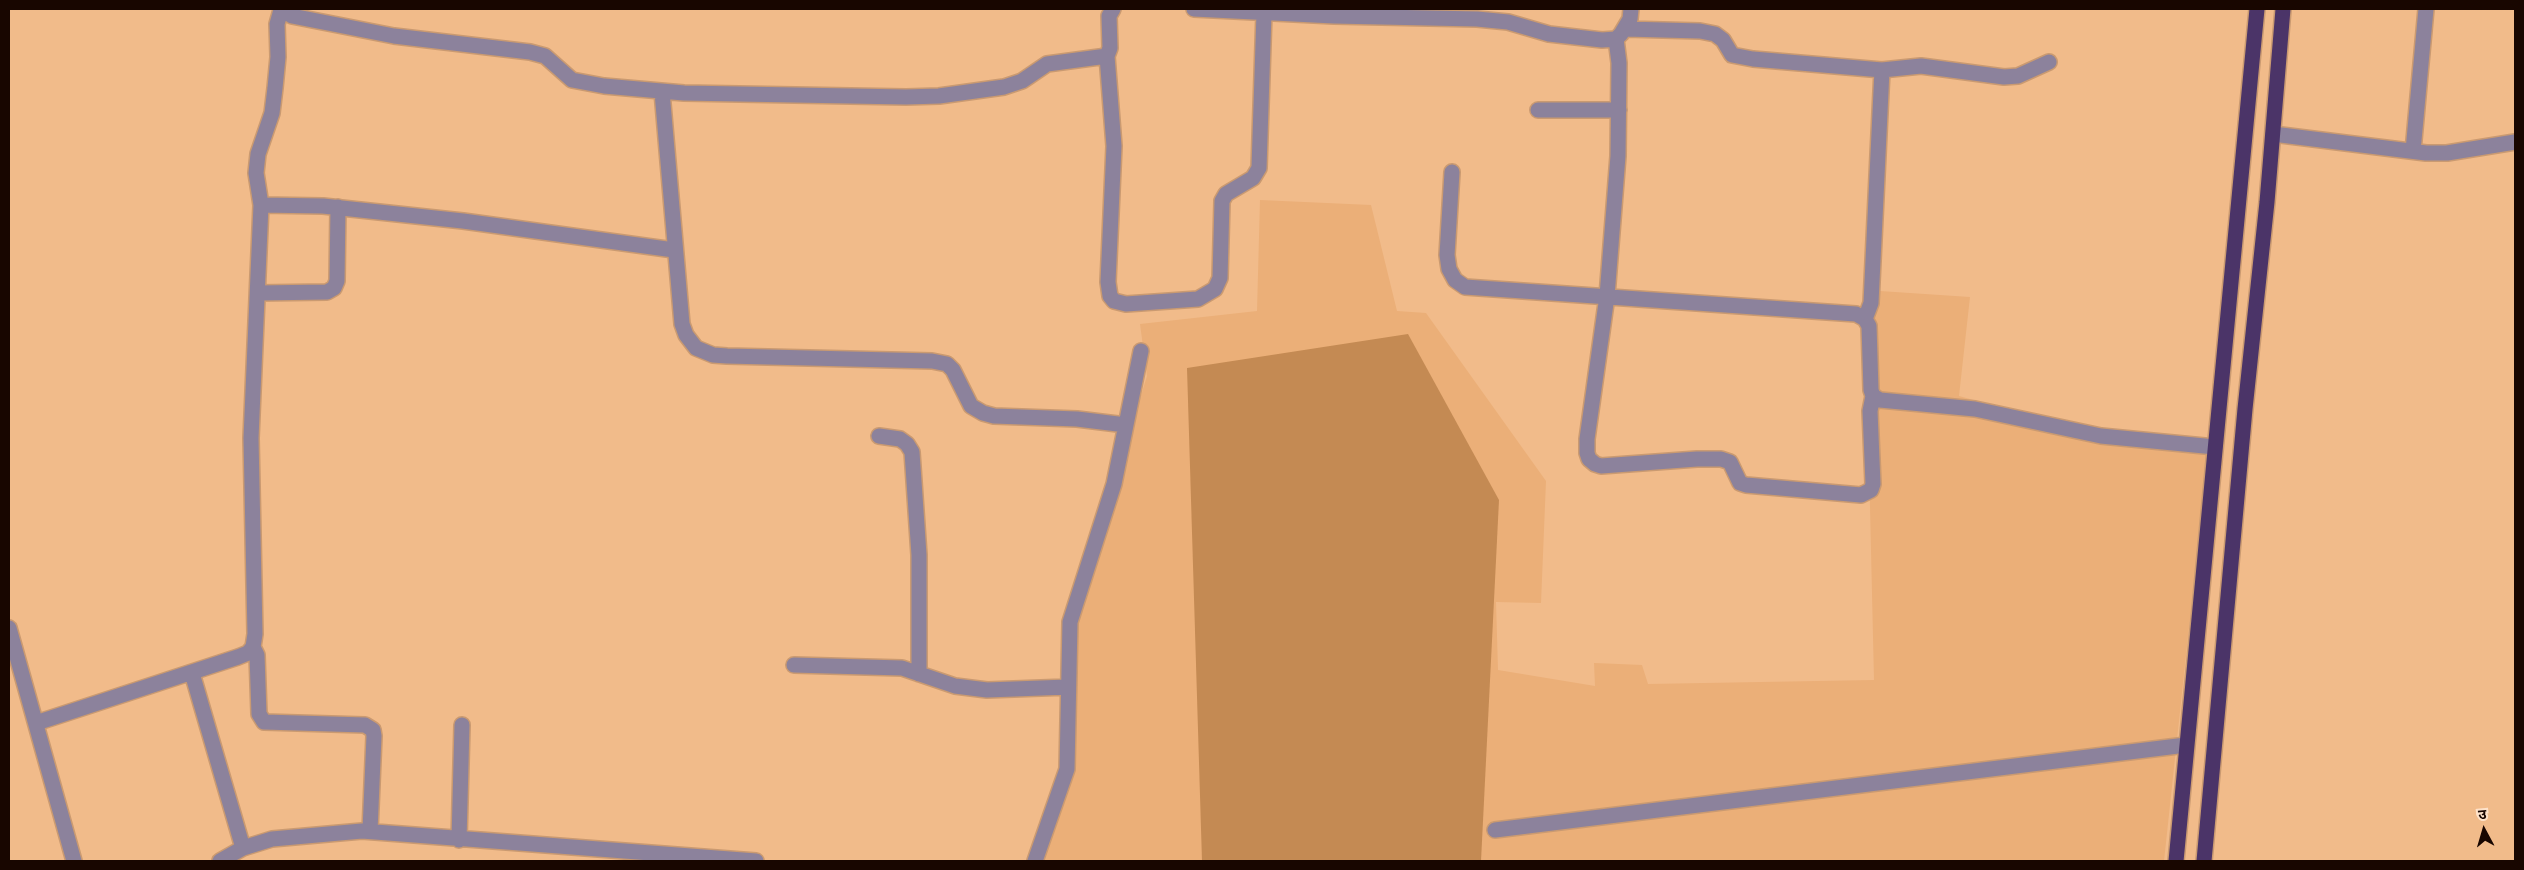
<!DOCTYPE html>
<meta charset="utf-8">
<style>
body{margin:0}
#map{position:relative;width:2524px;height:870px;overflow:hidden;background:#f1bb8a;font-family:"Varela Round","Noto Sans Devanagari",sans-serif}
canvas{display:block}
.frame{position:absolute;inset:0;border:10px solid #180600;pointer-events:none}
.north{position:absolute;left:2459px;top:805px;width:50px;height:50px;-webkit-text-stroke:4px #fee2c9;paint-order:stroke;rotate:354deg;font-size:14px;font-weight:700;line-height:20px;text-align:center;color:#180600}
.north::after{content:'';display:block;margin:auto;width:18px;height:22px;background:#180600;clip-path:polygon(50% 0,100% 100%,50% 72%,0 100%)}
</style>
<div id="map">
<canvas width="2524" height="870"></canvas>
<div class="frame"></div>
<div class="north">उ</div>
</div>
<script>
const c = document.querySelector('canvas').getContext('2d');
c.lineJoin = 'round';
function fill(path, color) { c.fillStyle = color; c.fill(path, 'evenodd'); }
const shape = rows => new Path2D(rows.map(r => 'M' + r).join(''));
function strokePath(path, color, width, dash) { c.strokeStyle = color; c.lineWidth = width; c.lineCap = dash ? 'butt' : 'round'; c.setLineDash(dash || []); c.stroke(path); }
const built = shape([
 [1260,200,1371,205,1397,311,1426,313,1546,481,1541,603,1496,602,1498,670,1595,686,1594,663,1642,665,1648,684,1874,680,1865,290,1970,297,1959,396,2057,423,2209,441,2164,861,1043,861,1073,768,1069,627,1147,376,1140,324,1257,311]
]);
const green = shape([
 [1408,334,1499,500,1481,861,1202,861,1187,368]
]);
const minor = shape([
 [281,9,292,16,394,36,530,52,545,56,572,80,604,86,684,93,906,97,939,96,1004,87,1022,81,1047,64,1107,56,1110,48,1109,16,1113,9],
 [1194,9,1334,16,1477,19,1508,22,1549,34,1602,40,1616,39,1621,34,1630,19,1631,9],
 [1626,29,1700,31,1715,34,1723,40,1732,55,1753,59,1882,70,1921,66,2004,77,2018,76,2049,62],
 [1616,39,1619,63,1618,156,1607,296,1587,439,1587,453,1589,459,1595,464,1601,466,1697,459,1721,459,1730,462,1740,483,1746,485,1861,495,1871,490,1873,484,1870,411,1873,396],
 [1107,56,1114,146,1108,282,1110,296,1114,301,1126,304,1198,299,1215,289,1220,278,1222,201,1226,194,1253,178,1259,168,1264,13],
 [662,92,682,324,686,335,696,348,713,355,727,356,932,361,947,364,953,370,971,406,983,413,994,416,1077,419,1126,425],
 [1538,110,1619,110],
 [2273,134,2426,153,2447,153,2515,142],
 [2413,151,2426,9],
 [1452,172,1447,255,1449,269,1455,280,1465,287,1856,314,1865,319,1869,326,1871,390,1873,396,1880,400,1975,409,2101,436,2215,447],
 [261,205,323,206,463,221,674,250],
 [258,293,327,292,334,288,337,281,338,207],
 [1865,319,1871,303,1882,70],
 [879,436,900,439,907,444,912,452,919,555,919,674],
 [9,628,74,861],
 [253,647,257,655,259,714,264,722,365,725,373,730,374,736,370,831],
 [794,665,902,668,955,686,987,690,1068,687],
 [192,673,243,848],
 [36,723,238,657,248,653,253,647,255,634,251,438,261,205,256,173,258,154,272,113,275,88,278,57,277,24,281,10],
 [1495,830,2186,745],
 [459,840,462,725],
 [220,861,243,848,272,839,362,831,756,861],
 [1035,861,1067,769,1070,622,1114,484,1141,351]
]);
const highway = shape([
 [2176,861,2257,9],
 [2204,861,2245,409,2267,202,2283,9]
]);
fill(built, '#ebaf78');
fill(green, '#c48a53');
strokePath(minor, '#ca9a71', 18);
strokePath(highway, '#ca9a71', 18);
strokePath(minor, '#8c829c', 15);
strokePath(highway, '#4b3468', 15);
</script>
